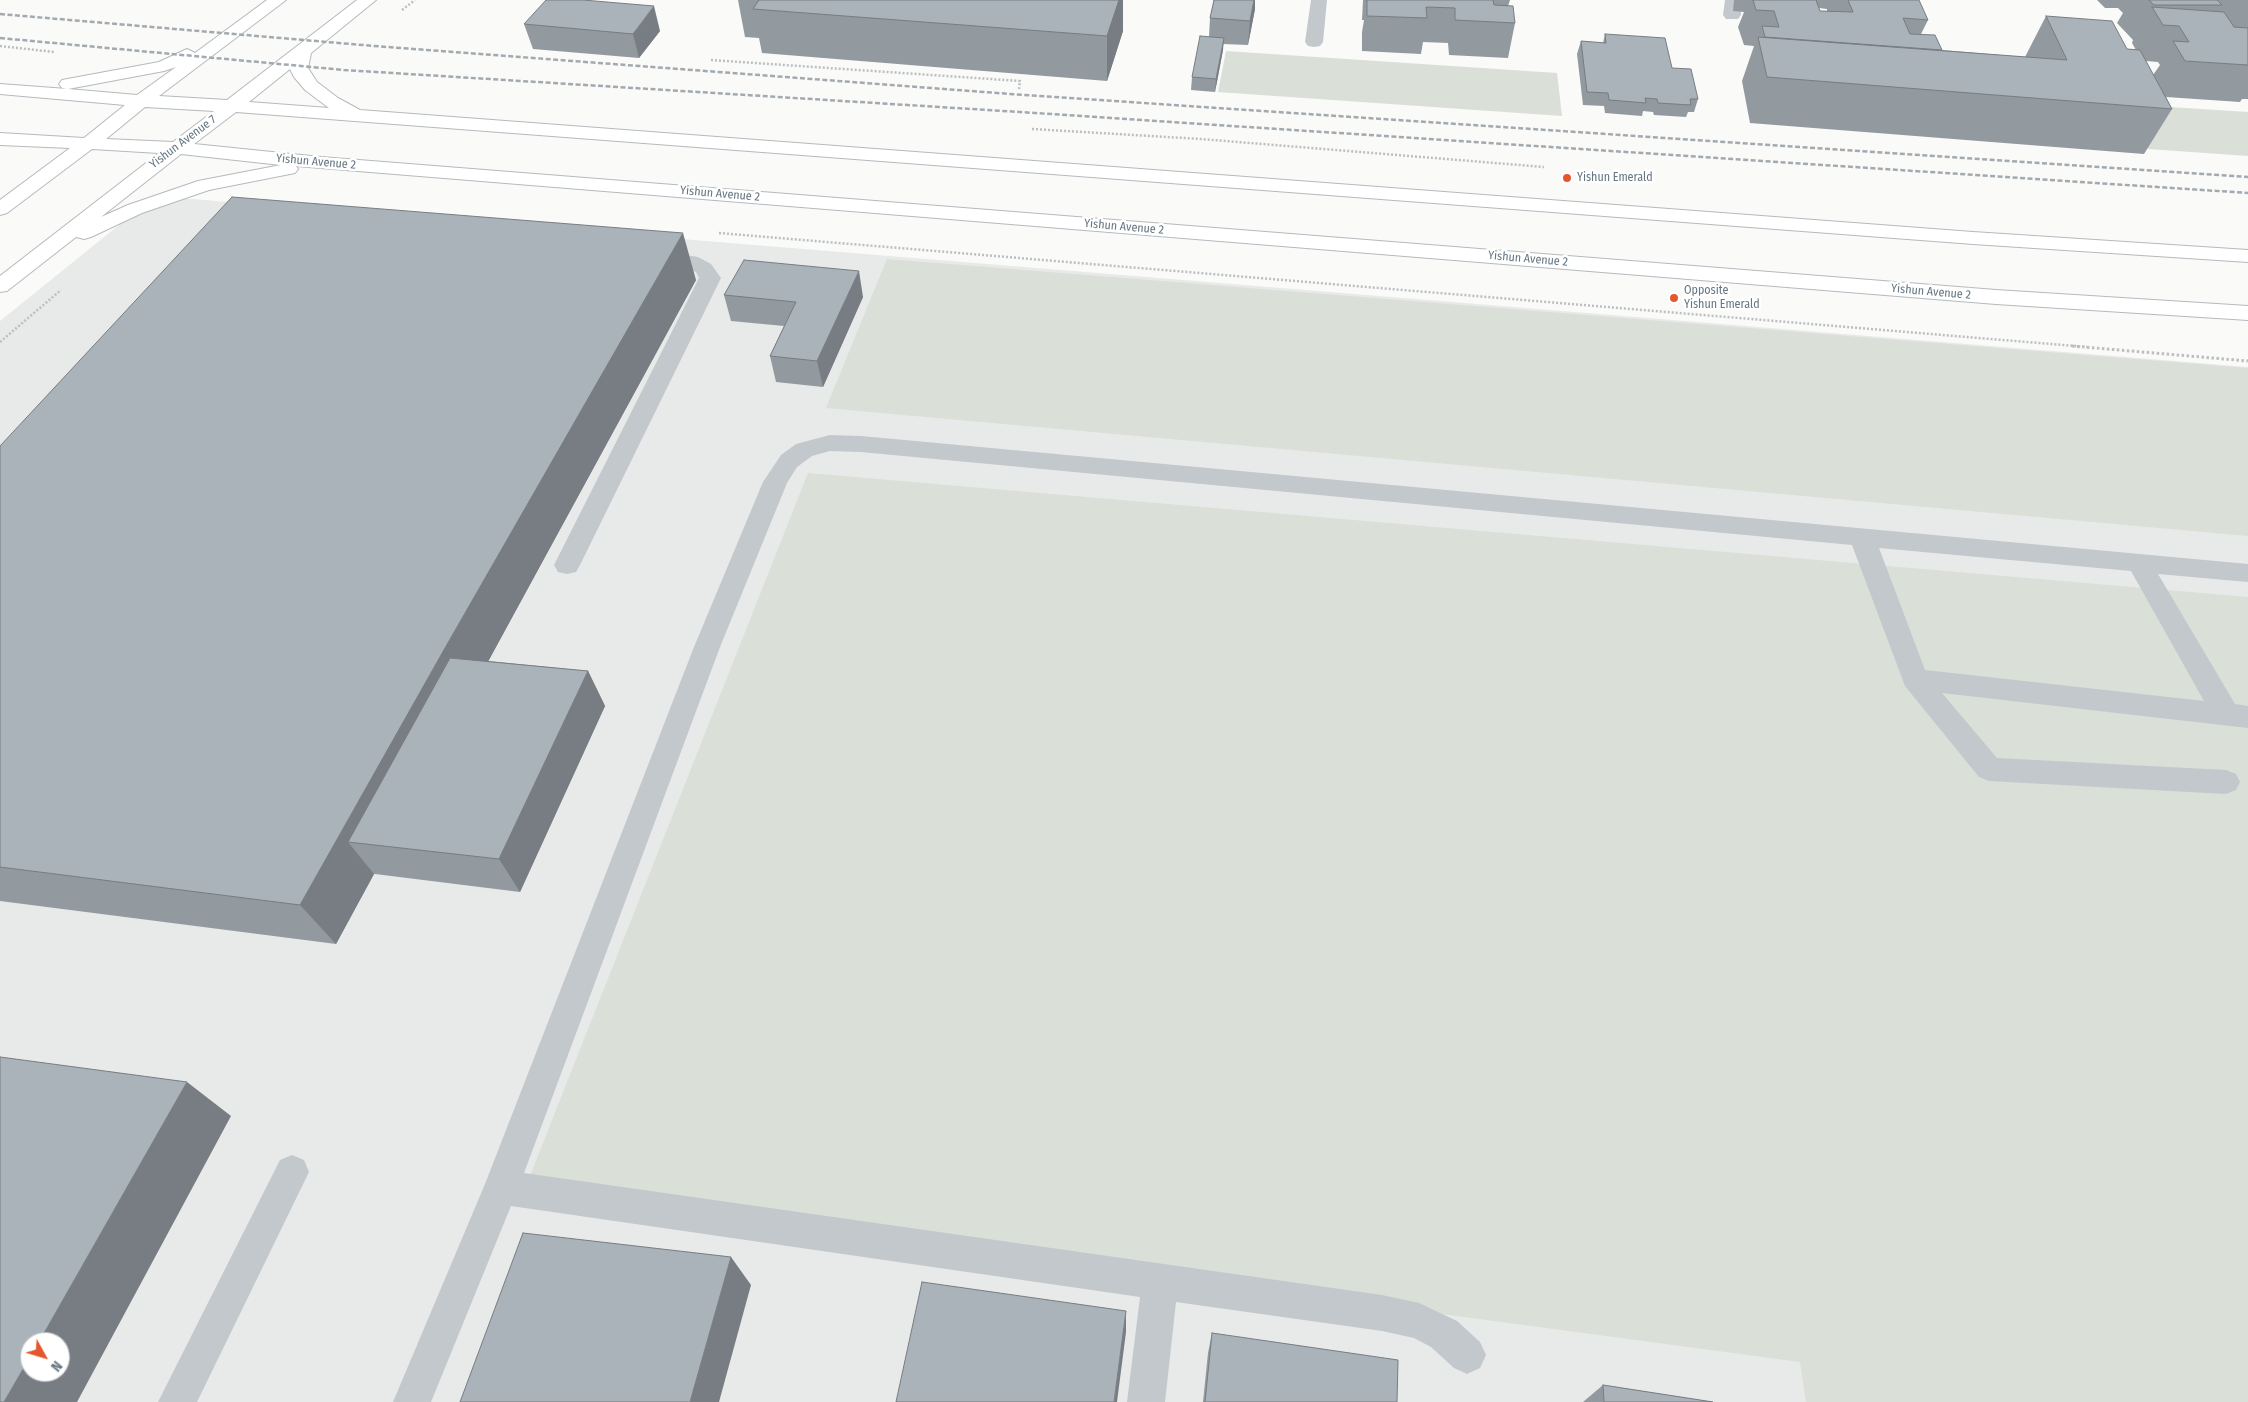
<!DOCTYPE html>
<style>
body{margin:0}
#map{position:relative;width:2248px;height:1402px;overflow:hidden;background:#fafaf8;font-family:"Fira Sans Condensed",sans-serif}
canvas{display:block}
.north{position:absolute;left:20px;top:1332px;width:50px;height:50px;box-sizing:border-box;background:#fff;border:1px solid #c1c8cd;border-radius:50%;rotate:129deg;font-size:14px;font-weight:700;line-height:20px;text-align:center;color:#657683}
.north::after{content:'';display:block;margin:auto;width:18px;height:22px;background:#e4572e;clip-path:polygon(50% 0,100% 100%,50% 72%,0 100%)}
</style>
<div id="map">
<canvas width="2248" height="1402"></canvas>
<div class="north">N</div>
</div>
<script>
const c = document.querySelector('canvas').getContext('2d');
c.lineJoin = 'round';
function fill(path, color) { c.fillStyle = color; c.fill(path, 'evenodd'); }
const shape = rows => new Path2D(rows.map(r => 'M' + r).join(''));
function strokePath(path, color, width, dash) { c.strokeStyle = color; c.lineWidth = width; c.lineCap = dash ? 'butt' : 'round'; c.setLineDash(dash || []); c.stroke(path); }
function label(font, color, halo, rows, align = 'center') {
  c.font = font + ' "Fira Sans Condensed",sans-serif'; c.lineWidth = 5; c.setLineDash([]); c.textBaseline = 'middle'; c.strokeStyle = halo; c.fillStyle = color; for (const [text, x, y, turn = 0] of rows) {
    c.save(); c.translate(x, y); c.rotate((+turn || 0) * Math.PI / 180); c.textAlign = isNaN(turn) ? turn : align; if (halo) c.strokeText(text, 0, 0); c.fillText(text, 0, 0); c.restore();
  }
}
const built = shape([
 [155,196,2248,367,2248,1402,0,1402,0,321],
 [30,1342,60,1342,60,1372,30,1372]
]);
const green = shape([
 [1226,51,1557,73,1562,116,1218,92],
 [2123,104,2248,112,2248,156,2148,149],
 [887,259,2248,368,2248,536,826,408],
 [808,473,2248,597,2248,1402,1806,1402,1800,1362,524,1191]
]);
const pathFar1 = shape([
 [402,10,415,0],
 [0,46,54,52],
 [711,60,1020,81,1019,89],
 [1032,129,1201,139,1544,167],
 [719,233,2087,347],
 [0,342,61,290]
]);
const path = shape([
 [2072,346,2248,361]
]);
const lane = shape([
 [1311,0,1327,0,1323,42,1320,46,1314,47,1308,46,1305,42,1311,0],
 [1725,0,1741,0,1741,15,1738,19,1726,19,1723,15,1725,0],
 [654,250,698,257,711,264,721,278,580,565,576,572,567,574,558,572,554,565,699,278,696,272,686,267,647,260,644,256,647,252,654,250],
 [830,435,861,436,2248,564,2248,582,2158,574,2235,704,2248,706,2248,728,1942,693,1997,758,2226,770,2236,774,2240,782,2236,790,2226,794,1989,781,1979,777,1905,686,1852,545,861,452,830,451,812,456,797,467,787,483,720,647,524,1173,1382,1295,1419,1303,1457,1321,1480,1342,1486,1355,1480,1368,1467,1374,1454,1368,1431,1347,1414,1338,1382,1331,1176,1302,1165,1402,1127,1402,1140,1297,511,1206,431,1402,393,1402,485,1184,694,647,763,482,781,455,796,444,830,435],
 [1879,548,2131,571,2204,701,1925,670,1879,548],
 [292,1155,304,1160,309,1172,197,1402,158,1402,280,1160,292,1155]
]);
const primary = shape([
 [267,0,286,0,159,96,227,100,357,0,376,0,311,53,308,68,317,82,338,98,360,110,1973,232,2248,250,2248,262,1973,244,236,112,194,144,321,157,1996,290,2248,306,2248,320,1996,304,296,166,298,169,295,173,209,190,142,213,91,237,84,239,76,237,7,291,0,292,0,276,159,153,92,149,7,213,0,215,0,200,70,148,0,145,0,133,84,138,125,105,0,94,0,84,67,89,62,88,59,84,62,80,159,62,187,49,195,53,267,0],
 [176,67,137,95,68,89,164,71,176,67],
 [290,69,294,77,305,90,329,108,249,102,290,69],
 [145,107,214,111,173,142,106,139,145,107],
 [181,154,281,165,198,181,128,205,101,217,181,154]
]);
const rail = shape([
 [0,14,374,46,1024,95,2248,177],
 [0,38,344,70,1020,112,2248,193]
]);
const wall = shape([
 [738,0,1123,0,1123,31,1107,81,762,53,759,38,745,37],
 [1214,0,1255,0,1255,9,1248,45,1223,44,1223,50,1215,92,1191,90,1192,77,1209,37,1210,18],
 [1363,0,1510,0,1508,6,1515,23,1508,58,1449,55,1448,43,1423,42,1421,54,1362,51,1362,32,1364,20,1362,20],
 [1734,0,1914,0,1928,20,1921,34,1942,50,2025,57,2046,16,2127,49,2136,50,2132,43,2133,40,2117,23,2123,13,2118,8,2105,8,2097,0,2248,0,2248,99,2242,99,2240,102,2166,97,2172,109,2144,154,1750,123,1742,81,1754,46,1744,45,1738,27,1744,12,1733,11],
 [1819,8,1827,9,1827,11,1820,11],
 [2146,61,2158,62,2160,65,2153,75],
 [524,24,660,31,639,58,533,49],
 [1605,34,1672,68,1698,99,1694,112,1688,112,1686,117,1654,115,1653,112,1643,111,1642,116,1605,113,1604,106,1583,105,1577,54,1581,41,1603,43],
 [696,280,488,661,588,671,605,706,520,892,375,874,374,874,336,944,0,901,0,446],
 [724,295,863,297,823,387,776,382,770,356,784,326,731,321],
 [1212,1333,1397,1402,1203,1402,1208,1353],
 [1603,1385,1713,1402,1583,1402]
]);
const shadedWall = shape([
 [1111,0,1123,0,1123,31,1107,81,1107,36],
 [1254,0,1255,0,1255,9,1248,45,1250,21],
 [654,6,660,31,639,58,633,34],
 [1224,38,1223,50,1215,92,1216,79],
 [683,233,696,280,471,693,348,842,374,874,336,944,300,905,445,648],
 [859,271,863,297,823,387,817,361],
 [588,671,605,706,520,892,499,859],
 [187,1082,231,1116,77,1402,4,1402,30,1357,30,1372,60,1372,60,1342,39,1342],
 [731,1257,751,1285,719,1402,690,1402],
 [1126,1311,1126,1332,1117,1402,1114,1402]
]);
const building = shape([
 [546,0,583,0,654,6,633,34,524,24,546,0],
 [759,0,1119,0,1107,36,753,9,759,0],
 [1214,0,1254,0,1250,21,1210,18,1214,0],
 [1367,0,1493,0,1494,5,1513,6,1515,23,1455,20,1455,8,1426,7,1427,18,1367,16,1367,0],
 [1753,0,1816,0,1820,11,1853,12,1848,0,1919,0,1928,20,1903,18,1910,34,1935,35,1942,50,1765,37,1762,26,1779,27,1774,11,1756,10,1753,0],
 [2149,0,2217,0,2222,5,2154,5,2149,0],
 [2152,7,2224,12,2234,27,2248,28,2248,65,2185,61,2173,41,2189,42,2179,26,2163,25,2152,7],
 [2046,16,2112,21,2127,49,2140,50,2172,109,1767,77,1758,37,2067,60,2046,16],
 [1605,34,1665,38,1672,68,1691,69,1698,99,1690,99,1691,105,1658,103,1657,99,1645,98,1646,103,1609,100,1608,93,1587,92,1581,41,1606,43,1605,34],
 [1200,36,1224,38,1216,79,1192,77,1200,36],
 [232,197,683,233,445,648,300,905,0,867,0,446,232,197],
 [744,260,859,271,817,361,770,356,796,302,724,295,744,260],
 [450,658,588,671,499,859,348,842,450,658],
 [0,1057,187,1082,39,1342,30,1342,30,1357,4,1402,0,1402,0,1057],
 [523,1233,731,1257,690,1402,460,1402,523,1233],
 [922,1282,1126,1311,1114,1402,896,1402,922,1282],
 [1212,1333,1398,1360,1397,1402,1205,1402,1212,1333],
 [1603,1385,1713,1402,1604,1402,1603,1385]
]);
const markers = [
 [1567,178,5,"#e4572e"],
 [1674,298,5,"#e4572e"]
];
const farStreetnames = [
 ["Yishun Avenue 7",183,142,-37],
 ["Yishun Avenue 2",316,162,5],
 ["Yishun Avenue 2",720,194,5],
 ["Yishun Avenue 2",1124,227,5],
 ["Yishun Avenue 2",1528,259,5],
 ["Yishun Avenue 2",1931,292,5]
];
const farPoinames = [
 ["Yishun Emerald",1577,178],
 ["Opposite",1684,291],
 ["Yishun Emerald",1684,305]
];
fill(built, '#e8e9e9');
fill(green, '#dadfd7');
strokePath(primary, '#b5babe', 2);
strokePath(pathFar1, '#bbbfc2', 2.5, [2, 2]);
strokePath(path, '#bbbfc2', 3, [2.5, 2.5]);
fill(lane, '#c3c8cc');
fill(primary, '#fff');
strokePath(rail, '#a2aab0', 2.5, [5, 2.5]);
fill(wall, '#929a9f');
fill(shadedWall, '#777d82');
fill(building, '#aab3b9');
strokePath(building, '#777d82', 1);
for (const [x, y, r, color] of markers) { const dot = new Path2D(); dot.arc(x, y, r, 0, 2 * Math.PI); c.fillStyle = color; c.fill(dot); strokePath(dot, '#fff', 2); }
label('12px', '#657683', '#fff', farStreetnames);
label('12px', '#657683', '#fff', farPoinames, 'left');
</script>
